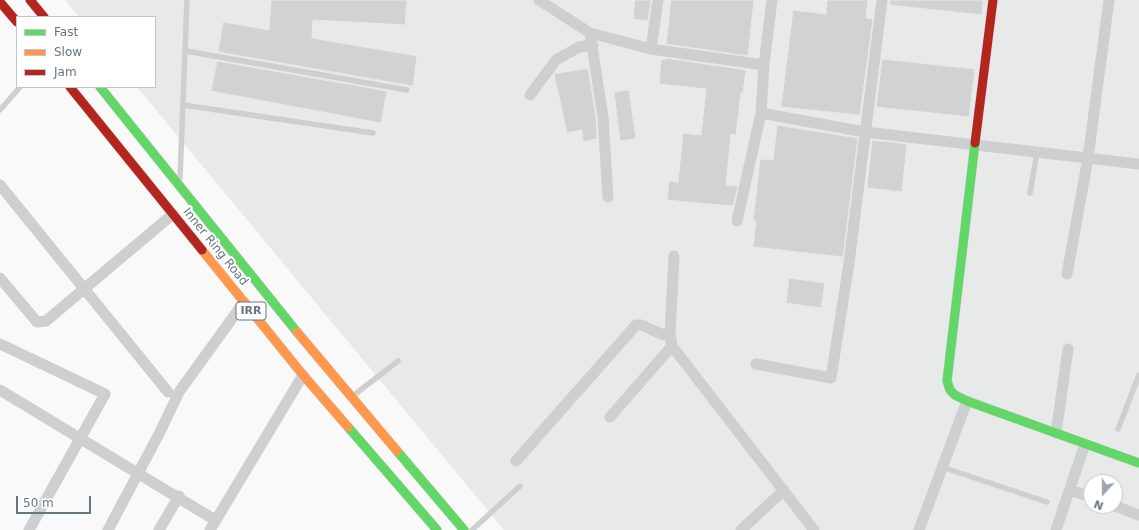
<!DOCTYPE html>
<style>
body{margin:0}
#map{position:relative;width:1139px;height:530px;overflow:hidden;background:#f9f9f9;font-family:"DejaVu Sans",sans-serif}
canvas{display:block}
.legend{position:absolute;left:16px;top:16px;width:140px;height:72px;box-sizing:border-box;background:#fff;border:1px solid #c1c8cd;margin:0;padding:5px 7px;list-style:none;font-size:12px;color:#657683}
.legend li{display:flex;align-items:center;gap:8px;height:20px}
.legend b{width:20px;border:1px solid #c1c8cd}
.north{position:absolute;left:1083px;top:474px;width:40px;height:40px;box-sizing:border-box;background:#fff;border:1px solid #c1c8cd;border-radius:50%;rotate:201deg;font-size:11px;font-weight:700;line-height:16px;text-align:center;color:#657683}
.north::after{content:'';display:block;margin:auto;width:14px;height:18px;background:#99a4ac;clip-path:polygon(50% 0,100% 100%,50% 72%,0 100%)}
.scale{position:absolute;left:16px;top:496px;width:75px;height:18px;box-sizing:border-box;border:2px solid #657683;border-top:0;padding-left:5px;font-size:12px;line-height:14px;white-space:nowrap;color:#657683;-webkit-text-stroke:3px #fff;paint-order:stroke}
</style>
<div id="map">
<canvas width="1139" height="530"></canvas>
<ul class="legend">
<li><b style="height:5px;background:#63d668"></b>Fast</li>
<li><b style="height:5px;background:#ff974d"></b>Slow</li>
<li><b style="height:5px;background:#b3261e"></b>Jam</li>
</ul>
<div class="north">N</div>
<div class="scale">50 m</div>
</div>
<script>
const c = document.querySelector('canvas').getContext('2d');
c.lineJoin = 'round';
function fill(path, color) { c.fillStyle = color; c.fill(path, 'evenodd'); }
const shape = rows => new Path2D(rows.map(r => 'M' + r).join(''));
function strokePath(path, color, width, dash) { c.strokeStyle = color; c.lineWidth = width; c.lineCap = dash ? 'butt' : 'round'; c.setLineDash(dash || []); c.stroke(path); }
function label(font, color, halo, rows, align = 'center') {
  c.font = font + ' "DejaVu Sans",sans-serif'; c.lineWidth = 4; c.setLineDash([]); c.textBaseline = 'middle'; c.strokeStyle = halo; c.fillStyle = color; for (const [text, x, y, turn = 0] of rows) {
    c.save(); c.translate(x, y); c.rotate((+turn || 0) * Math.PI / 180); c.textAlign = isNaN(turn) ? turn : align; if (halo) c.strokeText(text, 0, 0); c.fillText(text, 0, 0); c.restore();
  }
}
const built = shape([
 [65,0,1139,0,1139,530,504,530,137,87,155,87,155,17,79,17],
 [1091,482,1115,482,1115,506,1091,506]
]);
const building = shape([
 [271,0,407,0,405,25,313,20,312,38,417,56,413,86,218,52,223,22,269,30,271,0],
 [635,0,651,0,648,21,633,19,635,0],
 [671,0,754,0,748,56,666,44,671,0],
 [827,0,868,0,866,18,873,19,860,115,781,107,793,10,826,14,827,0],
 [890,0,983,0,982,15,890,5,890,0],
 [665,58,746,70,743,93,741,93,736,135,731,134,726,185,738,186,733,206,667,200,669,181,678,182,683,133,701,135,706,89,659,84,661,59,665,60,665,58],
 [882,59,975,69,969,117,876,107,882,59],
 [217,61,387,91,381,123,211,91,217,61],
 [588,68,596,118,597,139,583,142,582,130,567,133,554,74,588,68],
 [629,90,636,139,620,141,614,92,629,90],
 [777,125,858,138,843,257,753,247,756,221,753,221,760,159,773,160,777,125],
 [872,140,907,144,902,192,867,188,872,140],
 [789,278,825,283,821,308,786,303,789,278]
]);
const lane = shape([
 [186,51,407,90],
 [183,105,373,133],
 [0,110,20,87],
 [180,178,187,0],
 [1030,193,1037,152],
 [354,395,398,361],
 [1118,429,1139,375],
 [942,467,1047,502],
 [472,530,520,486]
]);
const street = shape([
 [539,0,590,33,651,49,764,65],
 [590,33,603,117,608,197],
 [651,49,658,0],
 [530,95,556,60,579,47,593,45],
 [761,113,865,132,1139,164],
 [0,185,168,392],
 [737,221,761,113,764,65,772,0],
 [674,256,670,334,672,346,814,530],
 [1067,274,1088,158,1109,0],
 [0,278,37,322,46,321,173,214],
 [0,344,105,394,29,530],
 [756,364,831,378,849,263,882,0],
 [0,390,215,520],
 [610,417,672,346],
 [1056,433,1068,349],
 [516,461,636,325,641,325,664,335,670,334],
 [1070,490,1091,497],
 [1115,506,1139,515],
 [108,530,160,432,179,392,244,302],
 [159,530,179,496],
 [210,530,303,375],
 [741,530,784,490],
 [919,530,967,401],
 [1056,530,1085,444]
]);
const fast = shape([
 [100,87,297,332],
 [975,143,947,381,950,390,955,395,967,401,1139,463],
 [348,427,437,530],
 [397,451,464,530]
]);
const slow = shape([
 [202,250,303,375,348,427],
 [297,332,397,451]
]);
const jam = shape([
 [30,0,44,17],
 [0,2,17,22],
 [70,87,202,250],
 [975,143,993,0]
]);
const shields = [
 [251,311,30]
];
const shieldNames = [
 ["IRR",251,311]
];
const streetNames = [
 ["Inner Ring Road",215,247,51]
];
fill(built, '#e8e9e9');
fill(building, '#d0d2d3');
strokePath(building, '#e8e8e8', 1);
strokePath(fast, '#d5d6d7', 10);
strokePath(slow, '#d5d6d7', 10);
strokePath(jam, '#d5d6d7', 10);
strokePath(lane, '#cecfd0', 5.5);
strokePath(street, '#cecfd0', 11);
strokePath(fast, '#63d668', 9);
strokePath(slow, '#ff974d', 9);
strokePath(jam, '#b3261e', 9);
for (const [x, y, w] of shields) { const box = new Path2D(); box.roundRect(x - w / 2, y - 9, w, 18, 3); c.fillStyle = '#fff'; c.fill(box); strokePath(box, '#657683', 1); }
label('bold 11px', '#657683', null, shieldNames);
label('12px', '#657683', '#fff', streetNames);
</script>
